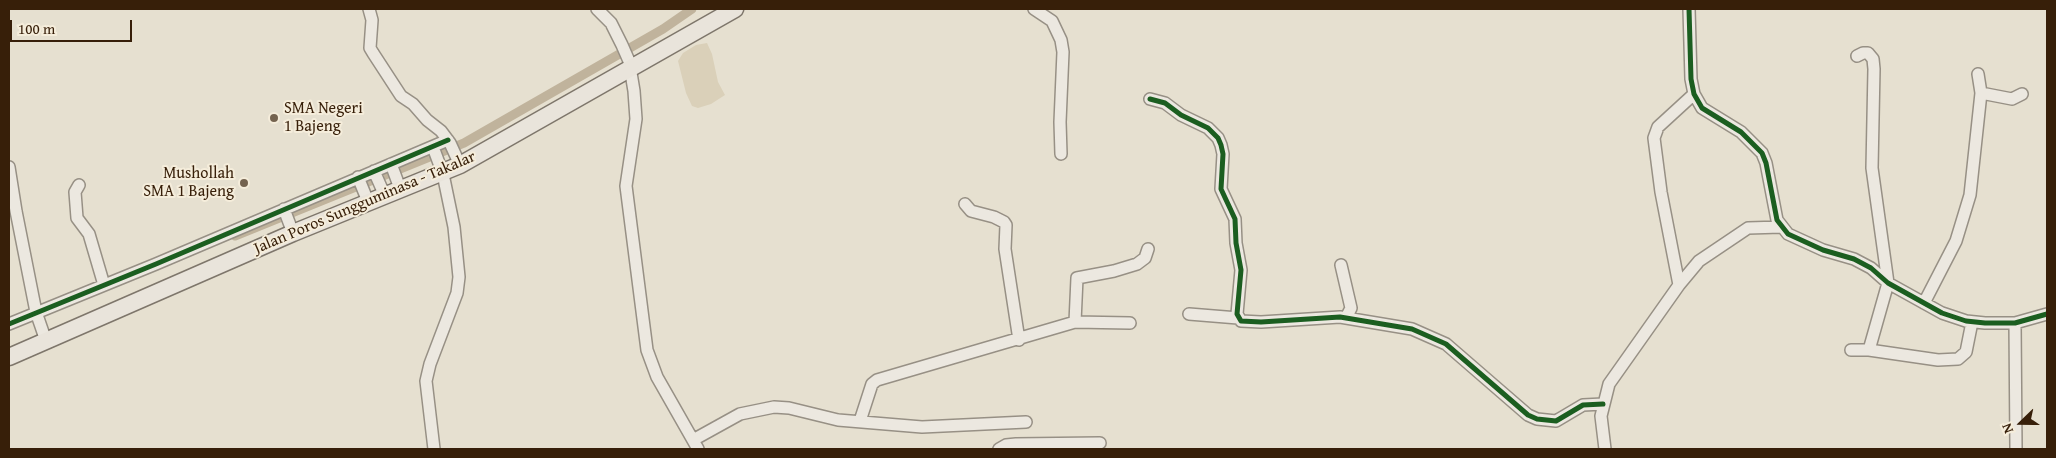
<!DOCTYPE html>
<style>
body{margin:0}
#map{position:relative;width:2056px;height:458px;overflow:hidden;background:#e6e0d0;font-family:"Gentium Book Plus",serif}
canvas{display:block}
.frame{position:absolute;inset:0;border:10px solid #371f09;pointer-events:none}
.north{position:absolute;left:1996px;top:398px;width:50px;height:50px;-webkit-text-stroke:4px #f5eddb;paint-order:stroke;rotate:248deg;font-size:14px;font-weight:700;line-height:20px;text-align:center;color:#371f09}
.north::after{content:'';display:block;margin:auto;width:18px;height:22px;background:#371f09;clip-path:polygon(50% 0,100% 100%,50% 72%,0 100%)}
.scale{position:absolute;left:10px;top:20px;width:122px;height:22px;box-sizing:border-box;border:2px solid #371f09;border-top:0;padding-left:6px;font-size:15px;line-height:18px;white-space:nowrap;color:#371f09;-webkit-text-stroke:4px #f5eddb;paint-order:stroke}
</style>
<div id="map">
<canvas width="2056" height="458"></canvas>
<div class="frame"></div>
<div class="north">N</div>
<div class="scale">100 m</div>
</div>
<script>
const c = document.querySelector('canvas').getContext('2d');
c.lineJoin = 'round';
function fill(path, color) { c.fillStyle = color; c.fill(path, 'evenodd'); }
const shape = rows => new Path2D(rows.map(r => 'M' + r).join(''));
function strokePath(path, color, width, dash) { c.strokeStyle = color; c.lineWidth = width; c.lineCap = dash ? 'butt' : 'round'; c.setLineDash(dash || []); c.stroke(path); }
function label(font, color, halo, rows, align = 'center') {
  c.font = font + ' "Gentium Book Plus",serif'; c.lineWidth = 4; c.setLineDash([]); c.textBaseline = 'middle'; c.strokeStyle = halo; c.fillStyle = color; for (const [text, x, y, turn = 0] of rows) {
    c.save(); c.translate(x, y); c.rotate((+turn || 0) * Math.PI / 180); c.textAlign = isNaN(turn) ? turn : align; if (halo) c.strokeText(text, 0, 0); c.fillText(text, 0, 0); c.restore();
  }
}
const green = shape([
 [707,43,712,54,718,82,725,95,711,104,698,108,692,106,686,93,678,61,683,53,696,45]
]);
const canal = shape([
 [235,236,464,143,663,29,692,9]
]);
const minor = shape([
 [369,9,372,20,370,48,373,53,401,96,413,104,427,120,441,131,450,143,460,165],
 [597,9,611,23,622,45,629,61,634,91,636,119,626,186,647,350,657,377,698,449],
 [1034,9,1052,21,1061,40,1063,52,1060,122,1061,154],
 [1689,9,1691,79,1694,94,1702,108,1741,132,1762,153,1766,163,1777,220,1788,234,1823,250,1854,259,1871,268,1888,283,1942,313,1966,321,1985,323,2015,323,2047,314],
 [1857,56,1863,53,1868,53,1873,59,1874,69,1872,168,1888,283,1869,350],
 [1981,93,2012,99,2022,94],
 [1150,99,1165,103,1181,115,1208,128,1218,138,1221,145,1223,154,1221,189,1235,219,1236,243,1241,270,1237,314,1241,321,1261,322,1340,317,1412,329,1446,344,1528,415,1537,419,1556,421,1583,405,1603,404],
 [433,147,443,174,454,227,459,277,457,293,430,364,426,381,434,449],
 [391,164,401,191],
 [9,167,16,211,36,312,46,341],
 [374,171,385,196],
 [358,177,369,204],
 [79,185,75,192,77,218,89,234,104,285],
 [965,204,971,211,994,217,1004,222,1006,225,1005,249,1019,340],
 [284,209,293,233],
 [1341,265,1351,308,1346,318],
 [1679,285,1661,192,1654,138,1658,127,1694,94],
 [1924,303,1956,241,1970,195,1981,93,1978,74],
 [1189,314,1238,318],
 [1075,322,1130,323],
 [2015,323,2016,449],
 [9,324,156,264,448,140],
 [1851,350,1869,350,1938,360,1958,359,1966,352,1972,322],
 [860,421,872,384,877,380,1075,322,1077,278,1114,271,1137,264,1145,258,1148,249],
 [693,440,740,414,774,407,789,408,838,420,922,427,1026,422],
 [999,449,1006,445,1016,444,1100,443],
 [1605,449,1601,416,1609,384,1679,285,1699,261,1748,228,1781,227]
]);
const highway = shape([
 [9,357,293,233,460,165,735,9]
]);
const cycleway = shape([
 [1689,9,1691,79,1694,94,1702,108,1741,132,1762,153,1766,163,1777,220,1788,234,1823,250,1854,259,1871,268,1888,283,1942,313,1966,321,1985,323,2015,323,2047,314],
 [1150,99,1165,103,1181,115,1208,128,1218,138,1221,145,1223,154,1221,189,1235,219,1236,243,1241,270,1237,314,1241,321,1261,322,1340,317,1412,329,1446,344,1528,415,1537,419,1556,421,1583,405,1603,404],
 [9,324,156,264,448,140]
]);
const markers = [
 [274,118,5,"#74634f"],
 [244,183,5,"#74634f"]
];
const poiNames = [
 ["SMA Negeri",284,109],
 ["1 Bajeng",284,127],
 ["Mushollah",234,174,"right"],
 ["SMA 1 Bajeng",234,192,"right"]
];
const streetNames = [
 ["Jalan Poros Sungguminasa - Takalar",365,203,-23]
];
fill(green, '#dad0b9');
strokePath(canal, '#c0b39c', 9);
strokePath(minor, '#979085', 14);
strokePath(highway, '#7e766b', 19);
strokePath(minor, '#ece8e0', 11);
strokePath(highway, '#e9e4db', 16);
strokePath(cycleway, '#1b5e20', 5);
for (const [x, y, r, color] of markers) { const dot = new Path2D(); dot.arc(x, y, r, 0, 2 * Math.PI); c.fillStyle = color; c.fill(dot); strokePath(dot, '#f5eddb', 2); }
label('16px', '#371f09', '#f5eddb', poiNames, 'left');
label('16px', '#371f09', '#f5eddb', streetNames);
</script>
